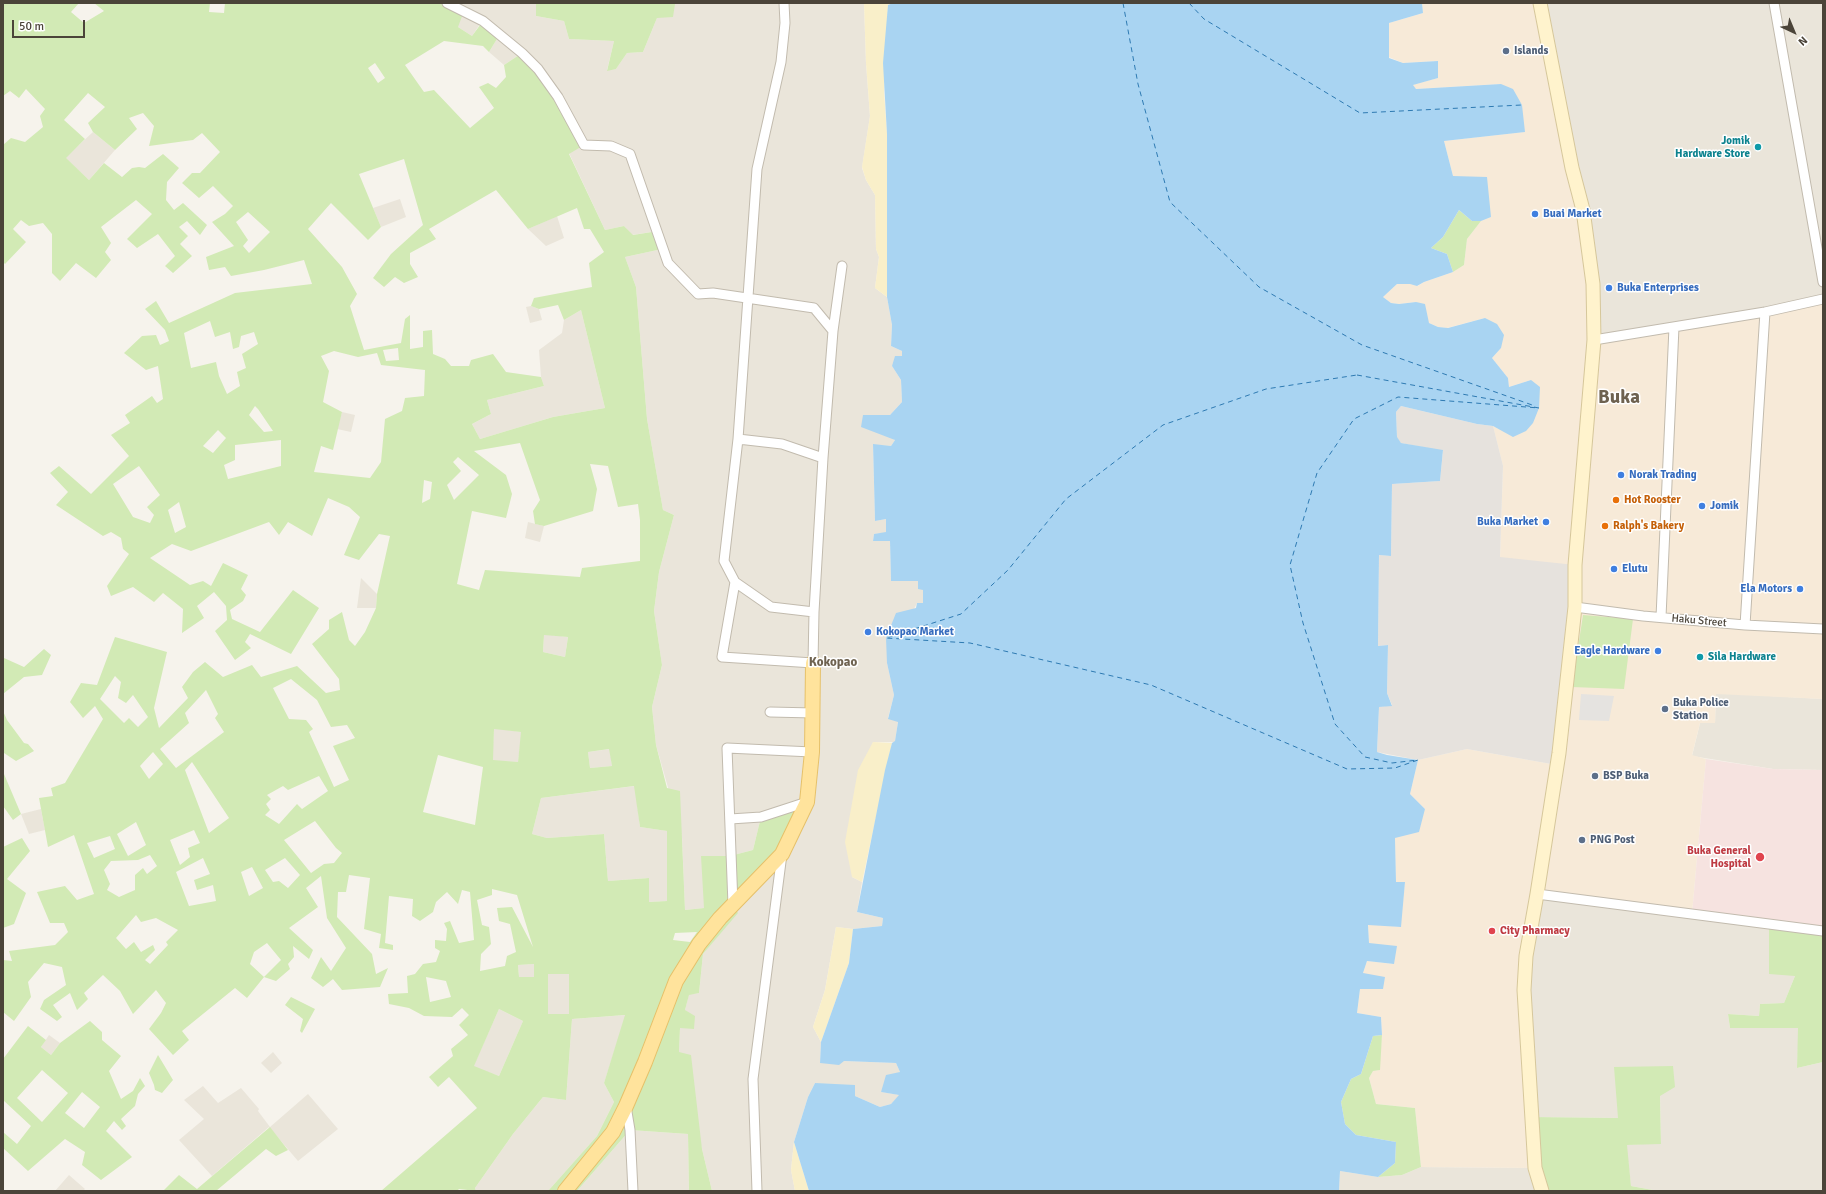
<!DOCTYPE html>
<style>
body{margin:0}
#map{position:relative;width:1826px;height:1194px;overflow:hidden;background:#f6f3ec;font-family:Signika,sans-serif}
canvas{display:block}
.frame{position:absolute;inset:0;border:4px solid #4b4439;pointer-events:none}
.north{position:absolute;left:1774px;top:12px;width:40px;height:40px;-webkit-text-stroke:3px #fff;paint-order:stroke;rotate:136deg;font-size:11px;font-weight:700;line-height:16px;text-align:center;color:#4b4439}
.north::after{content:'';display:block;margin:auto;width:14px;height:18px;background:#4b4439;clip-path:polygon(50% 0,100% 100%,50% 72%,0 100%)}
.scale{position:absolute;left:12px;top:20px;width:73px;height:18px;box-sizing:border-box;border:2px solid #4b4439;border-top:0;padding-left:5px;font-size:12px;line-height:14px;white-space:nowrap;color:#4b4439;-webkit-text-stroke:3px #fff;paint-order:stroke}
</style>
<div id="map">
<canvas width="1826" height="1194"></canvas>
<div class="frame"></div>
<div class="north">N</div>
<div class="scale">50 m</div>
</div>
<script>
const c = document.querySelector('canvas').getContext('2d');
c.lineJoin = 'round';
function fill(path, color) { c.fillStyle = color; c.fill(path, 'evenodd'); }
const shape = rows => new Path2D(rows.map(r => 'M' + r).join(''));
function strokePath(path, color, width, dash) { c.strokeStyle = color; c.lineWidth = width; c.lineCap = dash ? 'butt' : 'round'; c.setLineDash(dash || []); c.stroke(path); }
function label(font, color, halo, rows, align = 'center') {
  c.font = font + ' Signika,sans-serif'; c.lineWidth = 3; c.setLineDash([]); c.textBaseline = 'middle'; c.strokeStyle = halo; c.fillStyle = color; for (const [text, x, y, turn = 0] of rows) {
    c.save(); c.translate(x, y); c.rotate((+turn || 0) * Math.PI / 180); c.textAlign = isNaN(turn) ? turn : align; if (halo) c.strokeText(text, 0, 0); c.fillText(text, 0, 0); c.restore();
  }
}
const residential = shape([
 [447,3,536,3,536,16,564,21,569,39,614,41,607,70,616,69,627,53,643,52,657,18,675,4,673,3,864,3,866,63,870,116,862,168,866,180,875,195,876,249,879,257,875,288,887,297,892,325,891,346,902,351,902,356,892,366,901,380,902,402,890,415,863,415,895,440,891,446,873,445,875,521,886,519,886,533,874,534,873,541,890,541,891,581,918,581,923,590,923,603,917,603,887,663,894,695,888,718,898,721,895,742,873,742,852,877,862,882,857,912,883,918,882,926,853,929,836,927,825,990,813,1027,821,1042,820,1063,844,1061,896,1063,900,1072,881,1092,900,1095,891,1104,880,1107,855,1096,815,1083,808,1097,794,1142,791,1170,795,1191,712,1191,679,1052,680,1028,694,1028,685,1010,689,994,699,993,703,954,718,935,733,905,783,854,761,817,753,850,730,856,704,908,685,910,682,837,656,745,652,707,662,665,654,611,659,572,674,515,663,510,647,419,636,287,625,257,662,249,658,231,632,235,624,226,605,230,569,153,583,145,522,53,504,65,489,52,500,34,482,21,472,36,458,27],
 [1540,3,1823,3,1823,299,1594,340],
 [93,132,115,150,89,180,65,158],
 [400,199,406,217,381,227,373,208],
 [557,216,564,238,546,246,528,229],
 [531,306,539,309,542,320,530,323,526,307],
 [581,310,605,408,553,417,480,439,472,424,491,414,487,400,544,386,541,377,539,350,562,333,564,320],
 [342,412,355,415,351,432,337,429],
 [528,522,544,526,540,542,525,538],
 [361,578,377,594,376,608,357,608],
 [544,634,568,637,565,657,543,652],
 [1716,693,1823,699,1823,770,1773,769,1692,756,1700,723,1715,723],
 [494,728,522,732,518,762,492,761],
 [610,749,612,766,590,768,588,752],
 [635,786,640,827,667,831,667,901,649,902,649,878,608,881,604,834,547,838,532,834,541,798],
 [41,809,45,830,29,834,21,814],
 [1537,894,1769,924,1795,976,1784,1003,1760,1004,1759,1016,1728,1014,1730,1028,1799,1028,1797,1068,1823,1062,1823,1191,1658,1191,1631,1186,1626,1145,1661,1143,1660,1095,1673,1066,1619,1118,1532,1117,1524,990],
 [534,964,534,978,519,977,518,965],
 [548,974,570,974,570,1014,548,1014],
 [499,1009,523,1021,499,1076,473,1067],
 [626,1015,604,1083,614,1102,597,1136,548,1191,476,1191,475,1188,513,1134,543,1097,566,1100,572,1019],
 [49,1035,60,1043,51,1055,41,1047],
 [273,1052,282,1063,271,1073,261,1063],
 [203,1086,218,1103,241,1088,259,1109,258,1111,270,1127,308,1094,338,1129,298,1161,269,1127,212,1176,179,1140,204,1119,184,1100],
 [630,1130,688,1134,689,1191,577,1191],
 [1421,1167,1535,1168,1542,1191,1339,1191,1340,1171,1378,1177,1402,1175],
 [69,1175,85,1189,83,1191,55,1191]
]);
const commercial = shape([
 [1422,3,1540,3,1572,168,1594,340,1823,299,1823,699,1716,694,1715,723,1700,723,1692,755,1706,759,1692,914,1537,895,1526,956,1535,1168,1421,1167,1415,1108,1376,1104,1369,1078,1373,1071,1379,1070,1382,1035,1381,1017,1357,1013,1360,989,1383,989,1363,973,1367,961,1393,964,1369,943,1368,924,1400,927,1405,882,1396,883,1395,838,1425,809,1410,794,1418,760,1467,749,1557,765,1500,558,1503,466,1493,426,1499,429,1531,380,1509,387,1508,378,1492,358,1501,348,1485,318,1447,328,1438,327,1429,323,1416,302,1399,304,1391,303,1383,297,1397,284,1411,284,1418,286,1424,282,1453,272,1464,265,1467,239,1481,221,1491,217,1453,176,1444,141,1524,132,1501,84,1416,89,1412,85,1438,78,1438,61,1403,63,1389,57,1389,23,1423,13]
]);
const industrial = shape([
 [1401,406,1477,424,1493,426,1503,466,1500,557,1575,565,1557,765,1467,749,1418,760,1377,752,1379,707,1392,705,1387,693,1388,645,1378,646,1379,555,1391,556,1392,484,1440,481,1443,451,1401,443,1397,438,1396,412]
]);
const medical = shape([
 [1706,759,1773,769,1823,770,1823,931,1692,914]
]);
const green = shape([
 [3,3,79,3,71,12,84,23,104,11,94,3,210,3,209,12,224,13,225,3,447,3,464,11,458,27,472,36,483,21,500,34,489,52,483,46,444,41,405,65,424,92,434,90,470,128,494,108,479,87,488,83,496,88,506,77,504,65,522,53,538,69,584,145,569,154,605,230,624,226,633,235,658,231,662,249,625,257,636,287,647,419,663,510,674,515,659,572,654,611,662,665,652,707,656,745,667,788,680,791,685,910,704,908,701,856,730,856,753,850,761,817,807,802,782,854,733,905,738,913,703,954,699,993,689,995,685,1010,695,1016,694,1029,680,1028,679,1052,691,1055,702,1149,712,1191,689,1191,688,1134,630,1130,577,1191,548,1191,597,1136,614,1102,604,1083,625,1015,572,1019,566,1100,543,1097,513,1134,475,1188,476,1191,459,1189,457,1191,381,1191,477,1108,449,1077,438,1087,429,1077,453,1056,451,1049,468,1035,459,1025,469,1015,462,1008,452,1017,424,1016,409,1008,389,1004,388,994,408,993,407,976,415,974,423,964,436,962,440,951,435,948,435,940,446,941,447,929,444,923,450,921,459,943,474,940,470,892,462,890,458,904,447,892,436,902,433,912,420,921,412,916,413,899,389,896,385,943,393,945,393,950,379,948,381,934,364,929,370,878,349,875,346,892,338,892,337,917,372,954,376,974,388,968,380,987,342,990,333,979,323,987,311,978,321,957,331,971,346,948,327,918,321,876,306,888,318,907,289,928,313,950,309,959,293,946,294,957,288,964,290,969,276,981,264,977,247,998,235,988,182,1031,189,1040,173,1055,149,1029,161,1013,166,1003,156,990,133,1014,120,991,103,975,84,993,88,999,77,1010,70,993,53,1005,62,1017,57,1021,40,1009,44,1000,66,985,62,967,44,963,28,982,31,997,14,1021,3,1012,3,981,4,981,3,960,12,961,9,951,55,945,68,932,64,923,50,923,37,892,65,886,77,900,94,894,74,835,48,847,39,798,53,796,51,788,65,783,103,719,95,706,83,718,70,702,81,683,97,685,115,637,167,652,154,708,159,728,188,698,182,687,193,672,205,662,223,677,252,665,261,677,297,666,326,693,340,690,339,679,312,644,329,629,329,620,342,612,349,640,355,646,365,632,376,608,377,594,390,536,379,534,359,560,344,555,360,517,349,507,328,498,312,536,288,522,279,535,269,522,191,551,172,544,150,558,190,585,203,581,211,586,223,563,248,575,241,589,246,595,243,601,230,610,232,619,260,632,293,590,319,608,291,654,250,634,245,642,251,648,235,660,215,631,227,620,226,606,214,592,197,606,204,618,182,633,183,609,163,593,154,602,133,587,111,596,107,586,129,554,123,549,121,538,111,532,103,536,56,505,68,492,50,473,59,466,91,494,129,456,111,435,130,423,125,415,152,396,157,403,163,399,158,366,146,370,124,353,142,336,156,335,160,345,169,341,165,330,145,309,156,301,169,323,235,293,312,284,304,260,264,270,231,276,225,267,209,270,206,257,234,246,212,222,225,214,233,206,213,186,199,198,182,183,192,173,200,173,220,152,202,133,193,140,149,146,154,126,143,113,129,118,137,129,115,150,93,132,88,123,105,107,88,93,64,120,85,139,66,158,89,180,104,163,122,177,132,168,139,167,145,168,163,154,179,168,167,182,166,200,174,210,183,203,207,225,200,235,187,221,179,227,188,236,180,244,192,256,173,273,165,266,175,256,158,234,137,248,127,239,152,214,136,200,101,227,111,243,105,252,111,260,96,278,76,263,60,281,52,273,52,234,43,223,29,226,21,220,13,229,26,242,5,264,3,262,3,145,11,138,25,142,43,127,40,116,45,109,26,89,19,98,10,91,3,96],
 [375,63,385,78,378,83,368,68],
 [404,159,423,225,391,254,373,278,384,287,395,277,404,283,418,277,410,264,410,253,436,239,429,229,496,190,528,229,577,208,584,229,590,229,604,252,589,263,592,287,534,298,531,306,539,309,558,305,564,320,581,310,605,408,553,417,480,439,472,424,491,414,487,400,544,386,541,377,506,372,493,354,471,360,469,366,451,366,445,359,433,354,432,330,423,331,423,347,410,349,410,315,405,319,401,343,364,350,350,306,357,294,342,267,308,229,331,203,368,240,381,227,359,174],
 [248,212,270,232,249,253,243,246,248,240,236,222],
 [210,321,215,337,230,332,233,349,239,347,241,336,254,332,258,344,242,354,246,368,237,372,240,386,227,394,219,376,216,362,191,368,184,333],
 [398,348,399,360,386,361,383,350],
 [334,351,358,357,377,353,381,365,425,370,424,396,405,398,402,411,385,419,381,462,370,478,314,472,321,446,333,450,342,412,323,402,329,371,321,356],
 [255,406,258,409,273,431,264,432,249,415],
 [218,430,226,438,213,453,203,446],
 [281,440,281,466,228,479,224,465,235,460,235,445],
 [520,443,540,500,533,511,535,524,544,526,593,511,597,489,590,464,608,466,618,507,638,504,640,520,640,561,582,568,580,577,485,570,479,590,457,584,472,511,506,518,512,494,506,475,474,451],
 [458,457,479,475,454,500,447,485,461,471,453,462],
 [139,466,160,495,147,507,154,515,150,523,133,517,113,484],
 [424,480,432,482,430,499,422,503],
 [179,502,186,527,175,533,168,510],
 [544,635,568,637,565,657,543,652],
 [115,676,121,682,118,698,126,703,133,695,148,717,138,727,129,718,124,723,100,699],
 [291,679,317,700,331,727,347,725,355,738,333,746,349,780,334,787,309,732,313,729,306,720,289,719,273,688],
 [206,690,218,714,215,718,224,732,176,768,160,749,189,723,185,713],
 [494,729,521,732,518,762,493,760],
 [609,749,612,766,590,768,588,752],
 [153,752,163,764,149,779,140,766],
 [438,755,483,767,475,825,423,812],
 [192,762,229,818,209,833,185,770],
 [319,776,328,791,302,809,297,804,279,824,265,815,270,810,266,804,271,799,267,795,283,786,288,790],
 [634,786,640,827,667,831,667,901,649,902,649,878,608,881,604,834,547,838,532,834,541,798],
 [315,821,336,848,342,853,334,863,324,864,311,873,284,840],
 [136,822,146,845,128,856,117,834],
 [194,830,200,843,188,848,190,857,180,865,170,840],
 [110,836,115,849,94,858,87,843],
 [150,855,157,866,147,874,143,868,135,875,135,890,119,897,107,890,110,884,104,870,111,861,138,860],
 [203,858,210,874,194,880,197,890,213,885,216,901,189,906,176,872],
 [285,858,300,875,288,888,279,881,273,882,265,870],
 [252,867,263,888,249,896,241,872],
 [492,889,517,895,533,947,512,907,497,908,499,921,510,924,516,952,507,956,505,966,480,971,481,954,491,944,489,927,482,925,477,900,492,895],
 [136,915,141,922,156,918,178,930,166,942,168,945,150,964,145,960,155,950,153,945,141,952,134,942,126,949,116,938],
 [697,932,690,942,673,940,675,933],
 [267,943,281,960,264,977,250,964,254,952],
 [534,964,534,977,519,977,518,965],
 [548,974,569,974,569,1014,548,1014],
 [426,977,446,981,451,997,430,1002],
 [499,1009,523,1021,499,1076,474,1066],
 [536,3,673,3,675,4,673,17,657,18,643,52,627,53,616,69,607,71,614,41,569,39,564,21,536,16],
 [1459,210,1472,221,1481,221,1467,239,1464,265,1453,272,1447,254,1431,248,1443,237],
 [1583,615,1633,619,1624,689,1572,687],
 [44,649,51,655,42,675,24,677,3,694,3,655,4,658,24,667],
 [3,711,7,720,24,743,28,744,34,751,16,761,4,753,4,774,21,814,13,820,3,806],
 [22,838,30,851,7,879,26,893,14,924,3,928,3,847],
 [1769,924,1823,931,1823,1062,1797,1068,1798,1028,1730,1028,1728,1014,1759,1016,1760,1004,1784,1003,1795,976,1769,974],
 [291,997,315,1009,302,1033,300,1031,303,1019,285,1005],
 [90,1021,102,1032,102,1040,121,1056,109,1071,121,1099,133,1091,140,1078,145,1086,138,1094,135,1106,121,1119,126,1126,122,1130,114,1121,106,1131,132,1157,101,1180,82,1165,85,1152,65,1139,28,1171,3,1148,3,1132,17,1144,31,1126,3,1100,3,1059,28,1026,46,1040,41,1047,51,1055,60,1043],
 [42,1070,68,1093,42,1122,17,1098],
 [82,1092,100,1107,84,1128,65,1113],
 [1382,1035,1380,1070,1373,1071,1369,1078,1376,1104,1415,1108,1421,1167,1402,1175,1378,1177,1395,1163,1396,1142,1356,1135,1345,1124,1341,1102,1351,1079,1361,1074,1373,1036],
 [158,1055,173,1080,162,1093,155,1090,154,1085,149,1073],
 [1673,1066,1675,1087,1660,1096,1661,1144,1627,1145,1631,1186,1658,1191,1542,1191,1532,1117,1618,1118,1614,1067],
 [270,1127,288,1150,276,1156,266,1149,216,1191,163,1191,179,1175,197,1189]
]);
const sand = shape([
 [864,3,893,3,888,5,884,92,887,134,887,297,875,288,879,257,876,249,875,195,866,180,862,167,870,116,866,63],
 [873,742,892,743,862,882,852,877,845,842,858,770],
 [836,927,853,929,849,963,821,1042,813,1027,825,990],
 [794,1142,809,1191,795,1191,791,1170]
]);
const parking = shape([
 [1581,694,1614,696,1609,721,1579,720]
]);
const water = shape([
 [893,3,1422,3,1423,13,1389,23,1389,58,1403,63,1438,61,1438,78,1413,85,1416,89,1501,84,1513,89,1522,105,1525,132,1444,141,1453,176,1487,177,1491,217,1481,221,1472,221,1459,210,1443,237,1431,248,1447,254,1453,272,1424,282,1417,286,1410,284,1397,284,1383,297,1391,303,1399,304,1416,302,1425,304,1429,323,1438,327,1448,328,1485,318,1497,324,1504,335,1501,348,1492,358,1508,378,1509,387,1531,380,1540,387,1539,408,1533,423,1526,431,1513,437,1493,426,1477,424,1401,406,1396,412,1397,437,1401,443,1443,450,1440,481,1392,484,1391,556,1379,555,1378,646,1388,645,1387,693,1392,706,1379,707,1377,752,1387,755,1418,760,1410,794,1425,809,1419,832,1395,838,1396,882,1405,882,1401,927,1368,925,1369,943,1397,946,1394,964,1367,961,1363,973,1385,977,1383,989,1360,989,1357,1013,1381,1017,1382,1035,1373,1036,1361,1074,1351,1079,1341,1102,1345,1124,1356,1135,1396,1142,1395,1163,1378,1177,1340,1171,1339,1191,809,1191,794,1142,808,1097,815,1083,855,1085,855,1096,880,1107,891,1104,899,1095,881,1092,886,1075,900,1072,896,1063,844,1061,839,1065,820,1063,821,1042,849,963,853,929,882,926,883,918,857,912,885,770,892,743,895,741,898,722,888,719,894,695,887,663,886,638,896,613,916,608,917,603,923,603,923,590,918,589,918,581,891,581,890,541,873,541,874,534,886,532,886,519,875,521,873,444,891,446,895,440,861,427,863,415,890,415,902,402,901,380,892,366,895,356,902,356,902,351,891,346,892,325,887,297,887,134,883,63,888,5]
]);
const ferry = shape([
 [1123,3,1138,84,1170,202,1259,287,1362,345,1535,406],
 [1189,3,1204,19,1360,113,1522,105],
 [1357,375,1539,408,1398,397,1354,419,1317,473,1290,565,1303,623,1335,724,1365,757,1392,763,1418,760,1395,768,1347,769,1151,685,970,643,886,638,961,614,1008,570,1066,499,1163,425,1266,389,1357,375]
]);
const street = shape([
 [447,3,483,21,522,53,538,69,558,97,584,145,611,146,630,154,668,263,698,294,713,293,814,308,833,331],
 [1774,3,1823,282],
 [1594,340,1765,312,1823,299],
 [738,439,724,561,735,582,722,657,813,663,814,612,823,458,782,444,738,439,757,169,781,62,785,23,784,3],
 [823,458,833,331,842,266],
 [735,582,771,607,814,612],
 [1575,607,1643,616,1745,625,1823,629],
 [1661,617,1674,327],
 [1745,625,1765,312],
 [770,712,814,713],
 [730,819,761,817,807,802],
 [1537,894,1823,931],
 [733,905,727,748,812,752],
 [626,1106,630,1130,633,1191],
 [757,1191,753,1079,782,854]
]);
const secondary = shape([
 [1540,3,1572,168,1583,210,1593,284,1594,340,1575,565,1575,607,1559,753,1537,894,1526,956,1524,990,1535,1168,1542,1191]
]);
const primary = shape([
 [565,1191,613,1132,626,1106,645,1062,676,981,699,944,720,918,782,854,807,802,812,752,813,663]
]);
const markers = [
 [1506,51,4,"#5c6f8a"],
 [1758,147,4,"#0f9aa8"],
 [1535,214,4,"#3f7fe0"],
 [1609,288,4,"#3f7fe0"],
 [1621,475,4,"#3f7fe0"],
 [1616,500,4,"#e8710a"],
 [1702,506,4,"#3f7fe0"],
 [1546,522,4,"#3f7fe0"],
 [1605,526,4,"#e8710a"],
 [1614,569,4,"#3f7fe0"],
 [1800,589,4,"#3f7fe0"],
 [868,632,4,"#3f7fe0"],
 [1658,651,4,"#3f7fe0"],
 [1700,657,4,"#0f9aa8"],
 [1665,709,4,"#5c6f8a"],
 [1595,776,4,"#5c6f8a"],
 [1582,840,4,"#5c6f8a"],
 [1760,857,5,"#e0444e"],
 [1492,931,4,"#e0444e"]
];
const serviceNames = [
 ["Islands",1514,51],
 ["Buka Police",1673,703],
 ["Station",1673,716],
 ["BSP Buka",1603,776],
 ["PNG Post",1590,840]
];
const cultureNames = [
 ["Jomik",1750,141],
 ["Hardware Store",1750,154],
 ["Sila Hardware",1708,657,"left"]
];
const shopNames = [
 ["Buai Market",1543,214],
 ["Buka Enterprises",1617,288],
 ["Norak Trading",1629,475],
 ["Jomik",1710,506],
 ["Buka Market",1538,522,"right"],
 ["Elutu",1622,569],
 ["Ela Motors",1792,589,"right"],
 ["Kokopao Market",876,632],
 ["Eagle Hardware",1650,651,"right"]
];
const foodNames = [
 ["Hot Rooster",1624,500],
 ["Ralph's Bakery",1613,526]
];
const streetNames = [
 ["Haku Street",1699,621,5]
];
const healthNames = [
 ["Buka General",1751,851],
 ["Hospital",1751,864],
 ["City Pharmacy",1500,931,"left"]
];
const quarterNames = [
 ["Kokopao",833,663]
];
const townNames = [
 ["Buka",1619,398]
];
fill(residential, '#eae5da');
fill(commercial, '#f7ead8');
fill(industrial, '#e6e2dd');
fill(medical, '#f6e3e0');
fill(green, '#d2eab5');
fill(sand, '#f9efc9');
fill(parking, '#e5e3e0');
fill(water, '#a9d4f2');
strokePath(ferry, '#2e7ab2', 1, [5, 4]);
strokePath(street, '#c2bbae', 11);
strokePath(secondary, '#d6c79b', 15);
strokePath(primary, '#e6c16a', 16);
strokePath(street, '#fff', 9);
strokePath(secondary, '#fff3cd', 13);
strokePath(primary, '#ffe39c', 14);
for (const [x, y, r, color] of markers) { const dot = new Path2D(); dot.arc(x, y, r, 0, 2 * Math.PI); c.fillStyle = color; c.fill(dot); strokePath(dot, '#fff', 1.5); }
label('bold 11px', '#4e5e75', '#fff', serviceNames, 'left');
label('bold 11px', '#0d838f', '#fff', cultureNames, 'right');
label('bold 11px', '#366cbe', '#fff', shopNames, 'left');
label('bold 11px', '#c56008', '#fff', foodNames, 'left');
label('11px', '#4b4439', '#fff', streetNames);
label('bold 11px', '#be3a42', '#fff', healthNames, 'right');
label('bold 13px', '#6e6250', '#fff', quarterNames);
label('bold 19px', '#6e6250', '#fff', townNames);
</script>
